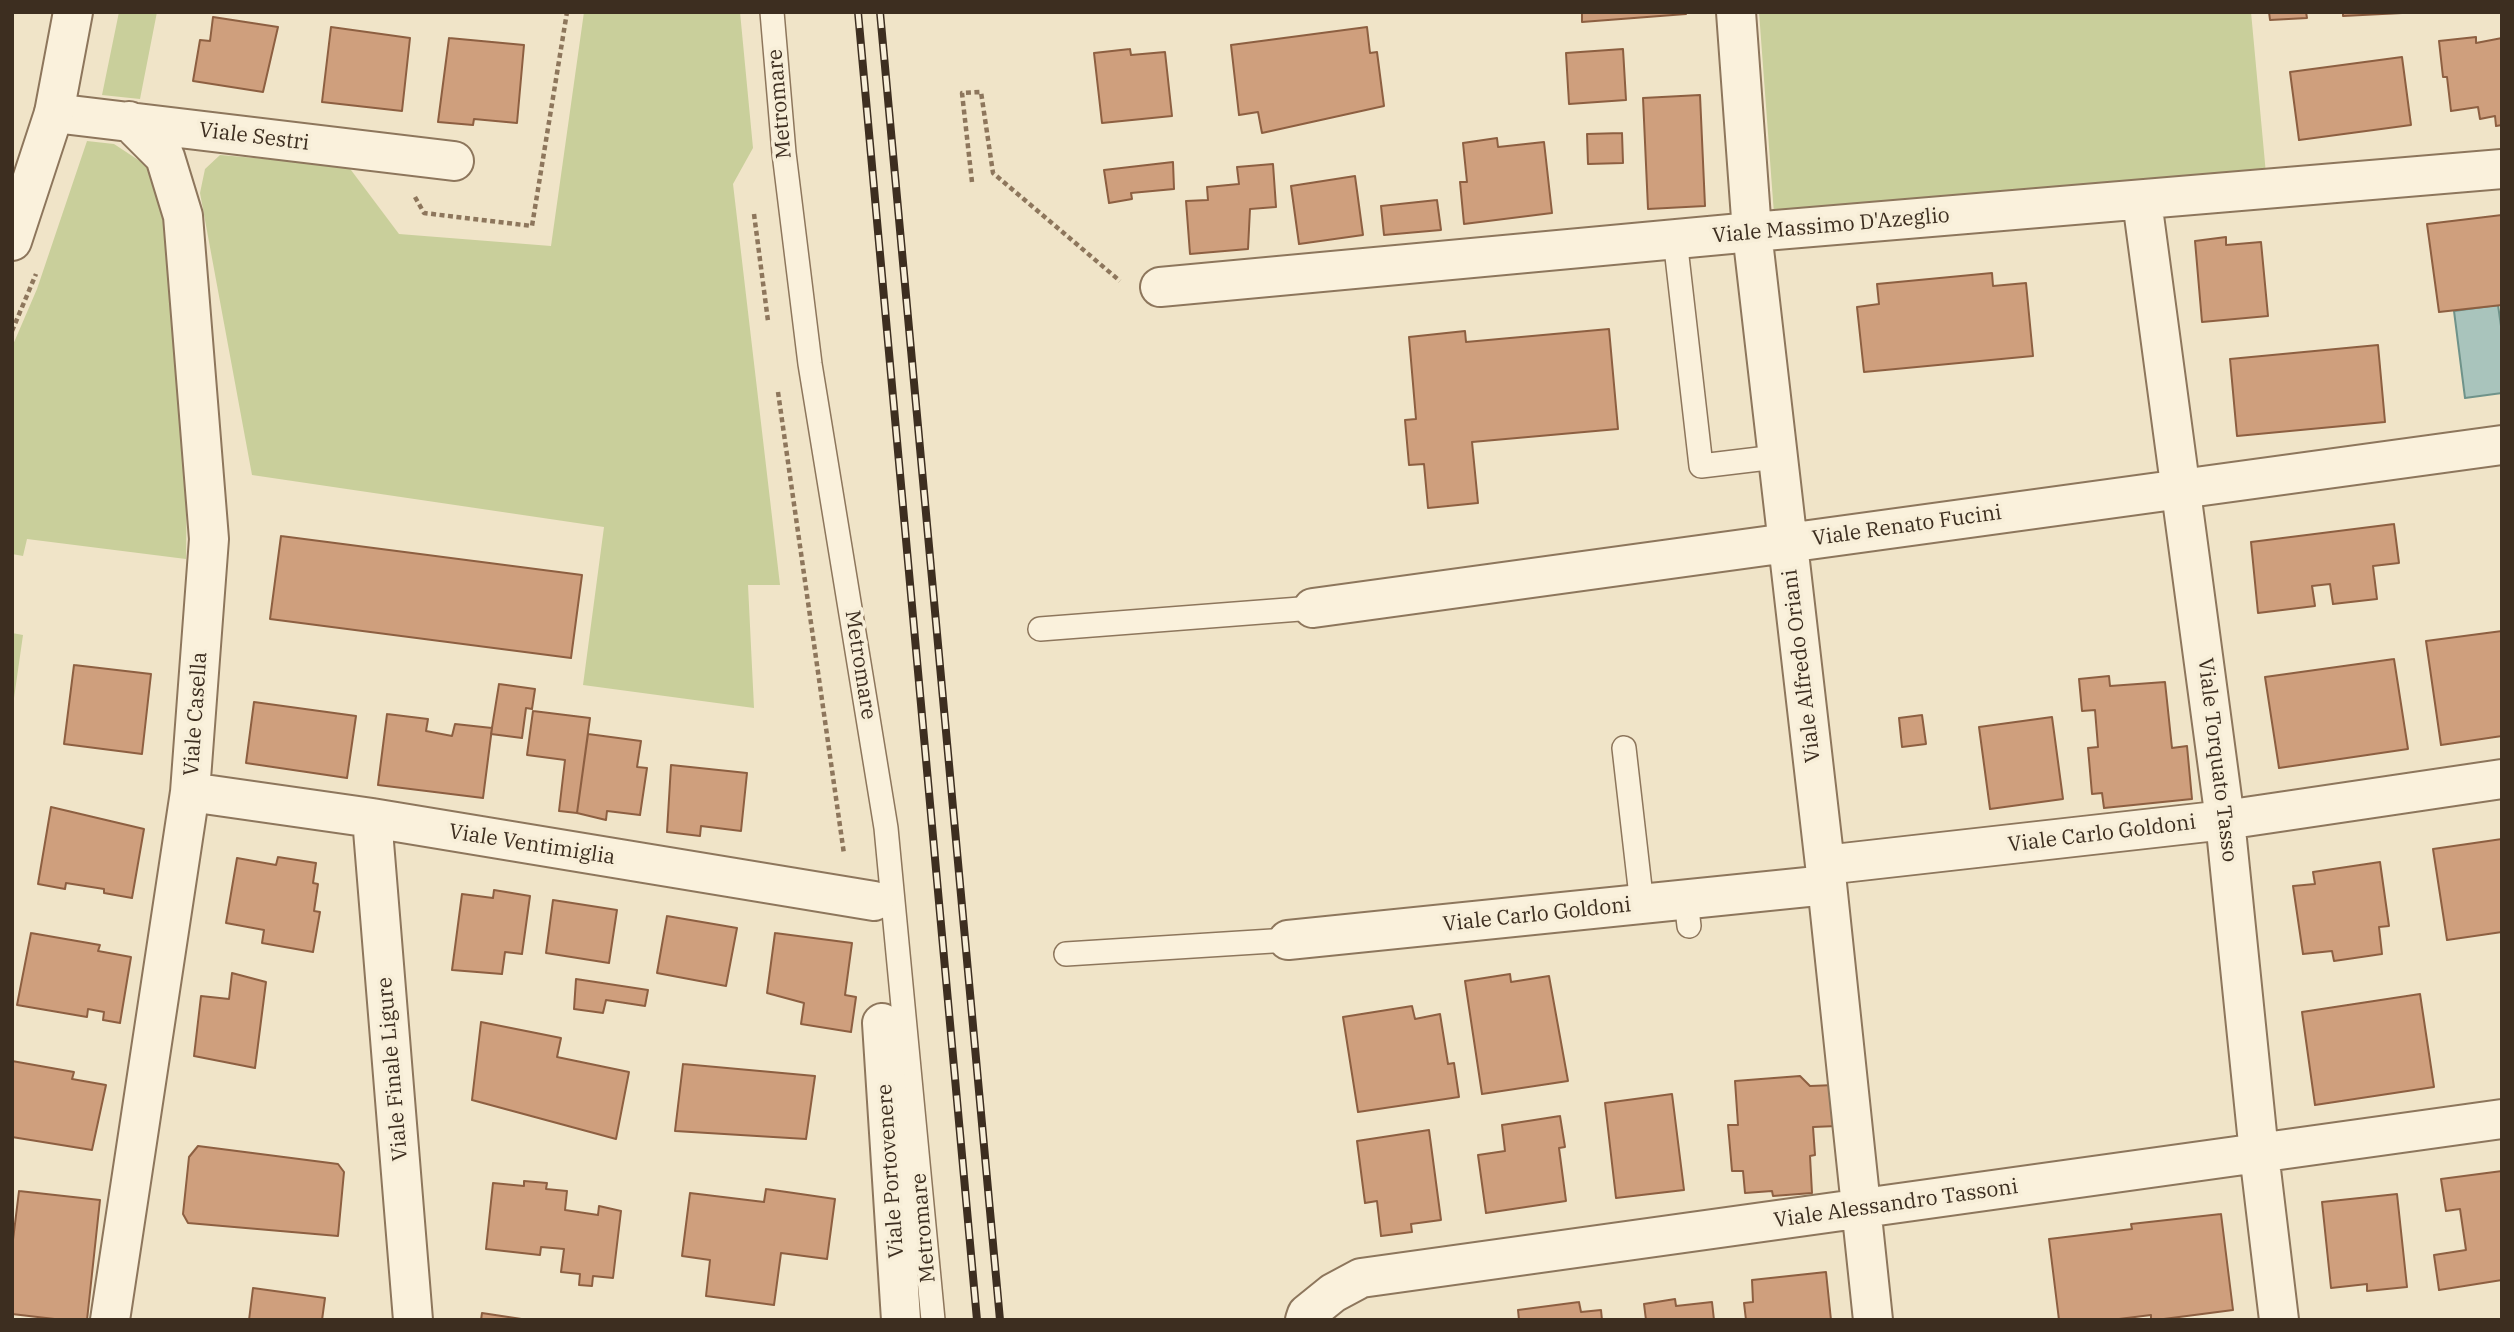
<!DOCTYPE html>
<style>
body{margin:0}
#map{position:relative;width:2514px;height:1332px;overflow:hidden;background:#f0e4c8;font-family:"IBM Plex Serif",serif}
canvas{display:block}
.frame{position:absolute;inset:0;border:14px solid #3d2e20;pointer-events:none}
</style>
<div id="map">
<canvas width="2514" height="1332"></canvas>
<div class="frame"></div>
</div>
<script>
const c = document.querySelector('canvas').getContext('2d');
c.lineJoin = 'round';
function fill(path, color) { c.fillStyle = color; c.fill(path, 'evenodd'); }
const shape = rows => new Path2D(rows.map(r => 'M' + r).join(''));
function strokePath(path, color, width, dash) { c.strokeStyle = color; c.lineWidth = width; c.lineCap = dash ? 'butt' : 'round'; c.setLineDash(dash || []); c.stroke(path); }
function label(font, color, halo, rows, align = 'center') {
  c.font = font + ' "IBM Plex Serif",serif'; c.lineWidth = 7; c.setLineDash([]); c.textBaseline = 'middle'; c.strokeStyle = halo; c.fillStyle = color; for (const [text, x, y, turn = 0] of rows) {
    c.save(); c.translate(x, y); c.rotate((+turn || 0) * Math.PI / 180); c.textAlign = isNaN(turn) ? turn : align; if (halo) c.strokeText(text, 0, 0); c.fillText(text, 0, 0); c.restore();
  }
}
const green = shape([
 [119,12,157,12,140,99,102,95],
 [584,12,740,12,753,148,733,184,780,585,748,585,754,708,583,685,604,527,252,475,200,193,205,169,220,155,348,166,399,234,551,246],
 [1759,12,2251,12,2266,174,1774,214],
 [87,141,114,144,149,167,165,220,187,469,186,559,27,539,23,556,12,554,12,347,37,289],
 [12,633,23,635,12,712]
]);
const water = shape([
 [2498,305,2502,333,2502,393,2465,398,2454,311,2498,305]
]);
const building = shape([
 [1582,12,1685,12,1686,14,1582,22,1582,12],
 [2269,12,2306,12,2307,18,2270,20,2269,12],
 [2343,12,2402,12,2402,13,2343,16,2343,12],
 [213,17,278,27,263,92,193,81,200,40,210,41,213,17],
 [331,27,410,38,402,111,322,102,331,27],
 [1367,27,1370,53,1377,52,1384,106,1262,133,1258,112,1239,115,1231,45,1367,27],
 [2476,37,2476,43,2502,38,2502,125,2496,126,2495,116,2480,119,2478,107,2451,111,2447,77,2443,77,2439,41,2476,37],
 [449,38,524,45,517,123,474,119,473,125,438,122,449,38],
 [1130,49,1131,55,1165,52,1172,116,1102,123,1094,53,1130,49],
 [1623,49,1626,100,1569,104,1566,53,1623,49],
 [2402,57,2411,125,2299,140,2290,72,2402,57],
 [1700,95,1705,206,1648,209,1643,98,1700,95],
 [1622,133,1623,163,1588,164,1587,134,1622,133],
 [1497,138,1498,147,1544,142,1552,213,1464,224,1460,182,1467,182,1463,143,1497,138],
 [1173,162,1174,189,1131,193,1132,199,1109,203,1104,170,1173,162],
 [1273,164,1276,207,1250,209,1248,249,1190,254,1186,201,1208,200,1207,187,1239,184,1237,167,1273,164],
 [1355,176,1363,235,1299,244,1291,186,1355,176],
 [1437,200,1441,230,1384,235,1381,206,1437,200],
 [2502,215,2502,305,2439,312,2427,224,2502,215],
 [2226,237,2226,245,2261,242,2268,316,2202,322,2195,241,2226,237],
 [1992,273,1993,286,2026,283,2033,356,1864,372,1857,307,1879,304,1877,284,1992,273],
 [1609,329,1618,429,1472,442,1478,503,1428,508,1424,464,1409,465,1405,420,1416,419,1409,337,1465,331,1466,342,1609,329],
 [2378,345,2385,422,2237,436,2230,359,2378,345],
 [2394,524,2399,563,2373,566,2377,599,2333,604,2330,584,2312,586,2315,606,2258,613,2251,542,2394,524],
 [281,536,582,575,571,658,270,619,281,536],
 [2502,631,2502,736,2441,745,2426,641,2502,631],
 [2394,659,2408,749,2279,768,2265,677,2394,659],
 [74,665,151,674,142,754,64,744,74,665],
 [2109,676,2110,686,2165,682,2172,748,2187,746,2192,799,2104,808,2102,793,2092,794,2088,748,2098,747,2095,710,2082,711,2079,679,2109,676],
 [499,684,535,689,532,709,526,708,522,738,491,734,499,684],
 [254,702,356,716,347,778,246,763,254,702],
 [533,711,590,718,577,813,559,811,565,760,527,755,533,711],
 [387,714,428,719,426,731,452,736,455,724,492,728,483,798,378,785,387,714],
 [1922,715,1926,744,1902,747,1899,718,1922,715],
 [2052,717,2063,799,1990,809,1979,727,2052,717],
 [588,734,641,741,637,767,647,768,640,815,607,811,606,820,577,813,588,734],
 [671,765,747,773,741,831,701,826,700,836,667,832,671,765],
 [51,807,144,829,132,898,104,893,104,889,66,883,65,889,38,884,51,807],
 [2502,839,2502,932,2447,940,2433,849,2502,839],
 [278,857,316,863,313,883,318,884,314,911,320,912,313,952,262,943,264,930,226,923,237,858,276,865,278,857],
 [2380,862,2389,926,2379,927,2382,954,2334,961,2332,951,2303,954,2293,886,2315,884,2313,872,2380,862],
 [494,890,530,896,522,954,505,952,502,974,452,970,462,894,493,898,494,890],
 [553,900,617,910,609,963,546,953,553,900],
 [667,916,737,928,726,986,657,973,667,916],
 [31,933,100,945,98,951,131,957,120,1023,103,1020,104,1012,88,1009,87,1017,17,1005,31,933],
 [775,933,852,943,845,995,856,997,851,1032,801,1024,804,1003,767,993,775,933],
 [232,973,266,982,255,1068,194,1056,201,996,229,999,232,973],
 [1510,974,1511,982,1549,976,1568,1081,1482,1094,1465,981,1510,974],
 [576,979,648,990,645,1006,606,1000,603,1013,574,1009,576,979],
 [2420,994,2434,1087,2315,1105,2302,1012,2420,994],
 [1412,1006,1415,1019,1440,1014,1448,1064,1454,1063,1459,1097,1358,1112,1343,1017,1412,1006],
 [481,1022,561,1038,557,1057,629,1072,616,1139,472,1100,481,1022],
 [12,1061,74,1072,72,1079,106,1085,92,1150,12,1137,12,1061],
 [683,1064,815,1076,806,1139,675,1131,683,1064],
 [1800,1076,1810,1086,1835,1085,1837,1126,1813,1127,1815,1155,1810,1156,1812,1193,1773,1196,1772,1191,1745,1193,1743,1171,1732,1171,1728,1125,1738,1125,1735,1081,1800,1076],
 [1672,1094,1684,1190,1616,1198,1605,1103,1672,1094],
 [1560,1116,1565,1147,1559,1148,1566,1201,1486,1213,1478,1155,1505,1151,1502,1125,1560,1116],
 [1429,1130,1441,1220,1411,1224,1412,1232,1381,1236,1377,1201,1365,1203,1357,1141,1429,1130],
 [198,1146,338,1164,344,1172,338,1236,188,1223,183,1214,189,1157,198,1146],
 [2502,1171,2502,1280,2439,1290,2434,1255,2466,1250,2460,1209,2446,1211,2441,1179,2502,1171],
 [524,1181,547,1183,546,1189,567,1191,565,1210,598,1215,599,1206,621,1211,613,1278,593,1276,592,1286,579,1285,580,1274,561,1272,564,1249,541,1247,540,1255,486,1249,493,1183,524,1186,524,1181],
 [766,1189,835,1199,827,1259,781,1253,774,1305,706,1296,710,1260,682,1256,690,1193,764,1202,766,1189],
 [19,1191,100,1200,87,1320,63,1320,12,1314,12,1248,19,1191],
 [2397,1194,2407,1287,2367,1291,2367,1284,2331,1288,2322,1202,2397,1194],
 [2221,1214,2233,1310,2156,1320,2151,1320,2151,1315,2111,1320,2059,1320,2049,1239,2132,1229,2131,1224,2221,1214],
 [1826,1272,1831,1320,1746,1320,1744,1303,1753,1302,1752,1280,1826,1272],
 [253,1288,325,1298,322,1320,249,1320,253,1288],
 [1675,1299,1676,1306,1712,1302,1714,1320,1646,1320,1644,1304,1675,1299],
 [1579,1302,1581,1312,1601,1310,1602,1320,1519,1320,1518,1310,1579,1302],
 [482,1313,528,1320,481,1320,482,1313]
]);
const path = shape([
 [972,182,962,93,981,92,993,173,1120,281],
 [415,197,424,213,532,226,567,12],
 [754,214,768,321],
 [12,331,36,274],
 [778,392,844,854]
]);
const service = shape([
 [772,12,784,153,810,364,886,828,933,1320],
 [1675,239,1701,466,1776,457],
 [1040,629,1313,608],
 [1624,748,1642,905],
 [1686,900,1689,926],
 [1066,954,1288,940]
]);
const minor = shape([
 [1736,12,1752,232,1825,865,1873,1320],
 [54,113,454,161],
 [2142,201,2225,820,2259,1153,2279,1320],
 [1160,287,1752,232,2502,169],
 [1313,608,2502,445],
 [190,792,372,818,874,901],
 [372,818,413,1320],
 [1825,865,2225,820,2502,779],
 [1288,940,1827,885],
 [882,1023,901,1320],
 [110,1320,190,792,209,539,183,216,165,157,129,121],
 [1305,1320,1307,1314,1333,1293,1361,1278,2502,1119]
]);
const tertiary = shape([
 [12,241,54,113,73,12]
]);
const rail = shape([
 [858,12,977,1320],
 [880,12,1000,1320]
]);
const streetNames = [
 ["Metromare",780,104,-95],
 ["Viale Sestri",254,137,7],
 ["Viale Massimo D'Azeglio",1831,226,-5],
 ["Viale Renato Fucini",1907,526,-8],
 ["Metromare",860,665,81],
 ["Viale Alfredo Oriani",1802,666,-97],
 ["Viale Casella",196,714,-86],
 ["Viale Torquato Tasso",2217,760,83],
 ["Viale Carlo Goldoni",2102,834,-7],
 ["Viale Ventimiglia",532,845,9],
 ["Viale Carlo Goldoni",1537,915,-6],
 ["Viale Finale Ligure",393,1069,-95],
 ["Viale Portovenere",891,1171,-94],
 ["Viale Alessandro Tassoni",1896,1204,-8],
 ["Metromare",924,1228,-95]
];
fill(green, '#c9cf9b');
fill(water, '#a9c4bc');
strokePath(water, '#6f938a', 2);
fill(building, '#cf9f7d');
strokePath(building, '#8d5f41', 2);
strokePath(service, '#8d765c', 26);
strokePath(minor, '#8d765c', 42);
strokePath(tertiary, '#8d765c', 42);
strokePath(path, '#8d765c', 4.5, [5, 3.5]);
strokePath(service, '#faf1dc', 23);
strokePath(minor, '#faf1dc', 38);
strokePath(tertiary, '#faf1dc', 38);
strokePath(rail, '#3d2e20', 8);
strokePath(rail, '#f7eed8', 5, [16]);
label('21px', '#3d2e20', '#f7eed8', streetNames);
</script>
